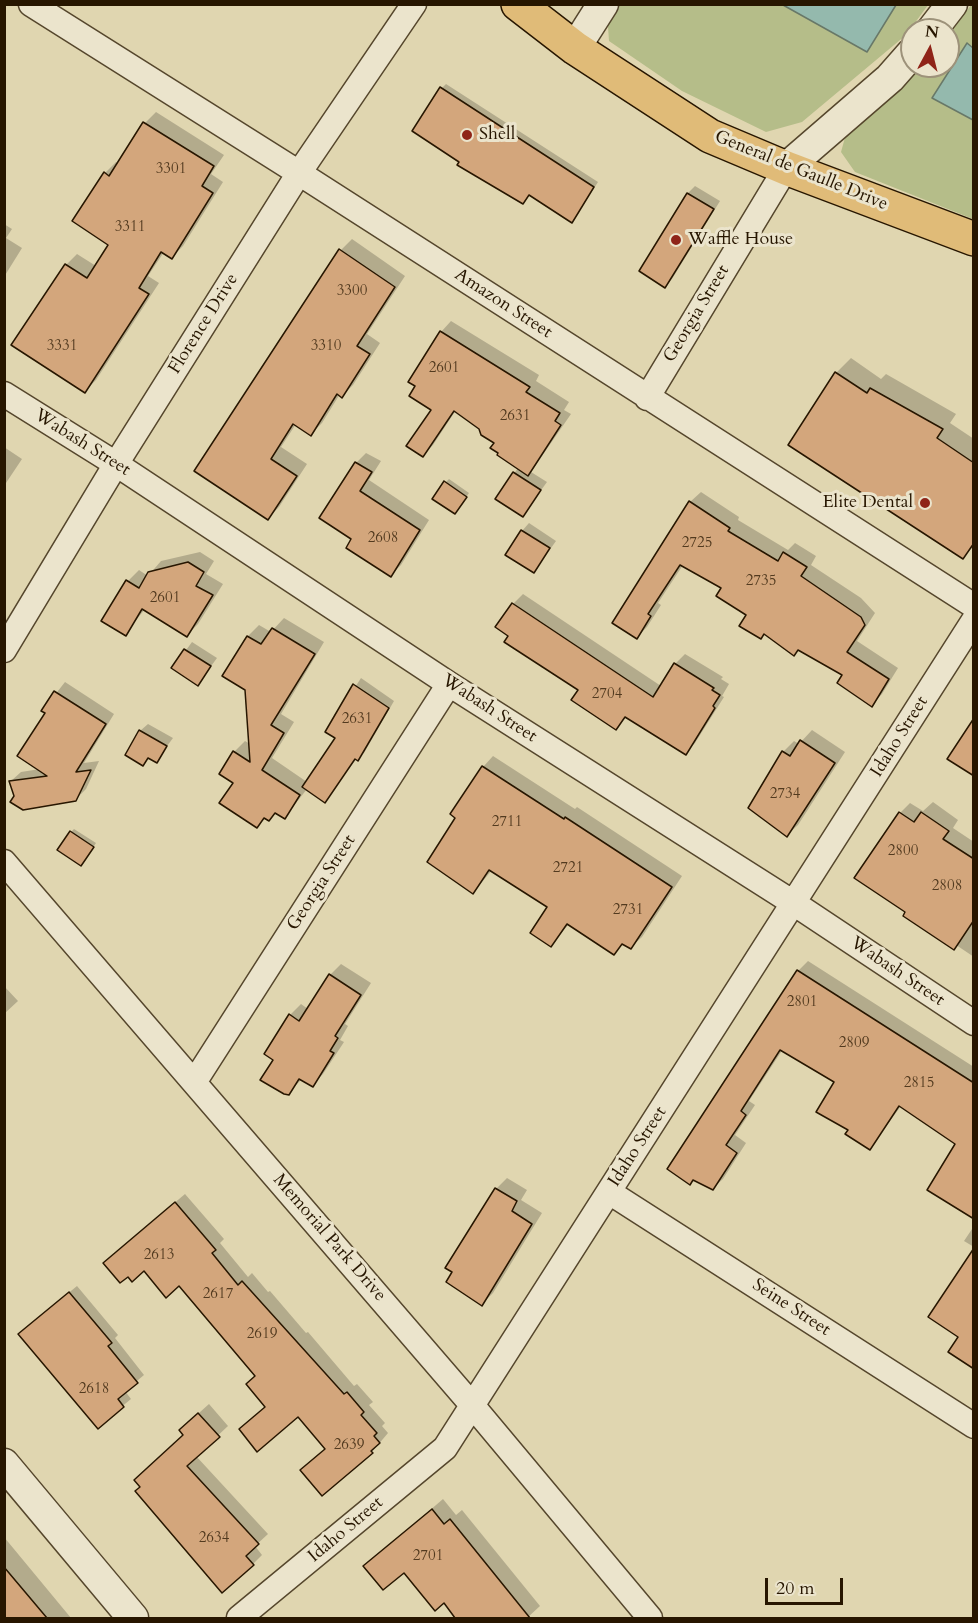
<!DOCTYPE html>
<style>
body{margin:0}
#map{position:relative;width:978px;height:1623px;overflow:hidden;background:#e0d6b0;font-family:Cardo,serif}
canvas{display:block}
.frame{position:absolute;inset:0;border:6px solid #271600;pointer-events:none}
.north{position:absolute;left:900px;top:18px;width:60px;height:60px;box-sizing:border-box;background:#ebe4cc;border:2px solid #9d927a;border-radius:50%;rotate:7deg;font-size:16px;font-weight:700;line-height:24px;text-align:center;color:#271600}
.north::after{content:'';display:block;margin:auto;width:21px;height:27px;background:#8f2418;clip-path:polygon(50% 0,100% 100%,50% 72%,0 100%)}
.scale{position:absolute;left:765px;top:1578px;width:78px;height:27px;box-sizing:border-box;border:3px solid #271600;border-top:0;padding-left:8px;font-size:18px;line-height:21px;white-space:nowrap;color:#271600;-webkit-text-stroke:4px #ebe4cc;paint-order:stroke}
</style>
<div id="map">
<canvas width="978" height="1623"></canvas>
<div class="frame"></div>
<div class="north">N</div>
<div class="scale">20 m</div>
</div>
<script>
const c = document.querySelector('canvas').getContext('2d');
c.lineJoin = 'round';
function fill(path, color) { c.fillStyle = color; c.fill(path, 'evenodd'); }
const shape = rows => new Path2D(rows.map(r => 'M' + r).join(''));
function strokePath(path, color, width, dash) { c.strokeStyle = color; c.lineWidth = width; c.lineCap = dash ? 'butt' : 'round'; c.setLineDash(dash || []); c.stroke(path); }
function label(font, color, halo, rows, align = 'center') {
  c.font = font + ' Cardo,serif'; c.lineWidth = 6; c.setLineDash([]); c.textBaseline = 'middle'; c.strokeStyle = halo; c.fillStyle = color; for (const [text, x, y, turn = 0] of rows) {
    c.save(); c.translate(x, y); c.rotate((+turn || 0) * Math.PI / 180); c.textAlign = isNaN(turn) ? turn : align; if (halo) c.strokeText(text, 0, 0); c.fillText(text, 0, 0); c.restore();
  }
}
const green = shape([
 [612,4,783,5,867,52,896,5,928,5,906,35,802,122,766,132,682,91,609,41,607,12],
 [971,5,973,5,973,48,967,43,932,98,973,120,973,219,855,172,841,152,846,134,920,66,948,66,948,36]
]);
const water = shape([
 [783,5,896,5,867,52,783,5],
 [967,43,973,48,973,120,932,98,967,43]
]);
const shadow = shape([
 [446,84,598,182,576,216,461,162,442,88],
 [156,112,224,155,211,174,223,182,183,246,172,257,164,252,148,276,159,283,96,380,85,391,66,265,77,254,96,266,110,244,105,173,116,162,119,164,145,123],
 [695,186,720,201,672,279,665,286,641,271,688,193],
 [4,224,12,229,6,238,22,248,4,277],
 [352,239,405,276,367,334,380,343,353,385,342,396,340,394,322,423,311,434,296,424,281,447,307,464,279,507,268,518,196,471,341,250],
 [451,321,539,375,536,381,569,402,564,410,571,414,531,472,547,482,523,515,497,498,518,468,480,428,456,410,433,445,423,455,433,409,441,332],
 [851,358,881,379,886,374,956,414,950,423,974,439,974,546,963,557,790,444,836,373],
 [4,447,22,459,4,486],
 [366,453,381,461,369,480,429,520,401,565,391,575,353,539,356,463],
 [449,479,469,493,458,509,446,482],
 [701,492,739,517,738,520,788,550,795,543,816,556,811,565,861,598,875,613,857,641,898,668,882,694,872,705,844,674,748,615,723,588,683,565,658,603,661,605,647,627,637,637,690,502],
 [529,523,556,541,534,572,522,531],
 [200,552,214,561,206,574,223,584,198,624,187,635,145,609,125,634,128,581,139,570,148,576,161,561],
 [523,594,661,686,675,664,685,654,723,677,721,679,729,684,722,696,724,697,695,743,685,753,627,716,616,728,580,690,510,636,513,604],
 [284,618,324,642,281,714,294,722,272,758,307,782,337,737,327,731,361,678,394,701,364,753,357,758,325,801,307,789,285,817,277,812,269,819,266,817,257,826,235,782,234,752,245,741,250,744,247,689,225,676,248,636,259,625,271,632],
 [192,642,217,658,198,684,173,668],
 [65,682,114,714,84,763,99,761,86,789,76,799,16,796,11,781,21,772,40,769,47,712,43,710],
 [148,724,173,738,156,761,149,757,143,764,140,731],
 [812,730,845,752,798,825,787,835,783,752,794,741,799,744],
 [493,756,575,809,577,807,682,876,642,937,631,947,624,943,614,953,569,924,551,945,549,907,492,870,473,893,458,817,483,767],
 [933,802,958,820,953,828,974,842,974,957,907,912,900,813,910,803,923,811],
 [74,829,96,843,84,861,71,832],
 [808,961,974,1067,974,1217,957,1143,901,1106,870,1148,850,1130,836,1081,783,1049,749,1101,755,1105,735,1135,746,1143,723,1179,713,1188,669,1169,798,971],
 [341,964,371,983,345,1024,348,1026,340,1040,344,1042,323,1074,312,1085,302,1079,288,1093,275,1060,290,1015,301,1004,308,1009,330,975],
 [4,986,18,1001,4,1014],
 [507,1178,527,1190,521,1200,542,1213,493,1293,482,1304,448,1267,496,1189],
 [185,1194,224,1239,220,1243,248,1277,252,1273,268,1292,270,1291,306,1333,308,1332,354,1386,357,1384,373,1402,369,1405,385,1423,382,1426,388,1433,372,1452,326,1448,298,1415,267,1406,256,1376,180,1284,114,1254],
 [974,1226,974,1247,964,1241],
 [77,1286,118,1335,115,1338,144,1375,125,1391,131,1399,98,1426,27,1327],
 [209,1404,228,1426,196,1456,268,1534,255,1546,262,1555,253,1564,137,1491,185,1435,190,1421],
 [443,1499,456,1515,462,1510,540,1606,527,1618,457,1618,444,1601,404,1570,365,1566],
 [4,1537,71,1618,4,1618]
]);
const building = shape([
 [440,87,594,187,572,223,529,195,523,204,457,165,459,162,412,131,440,87],
 [143,122,214,166,202,186,213,193,172,259,161,252,139,288,149,294,85,393,11,345,65,264,87,278,108,245,72,221,104,172,109,176,143,122],
 [687,193,714,209,665,288,639,271,687,193],
 [339,249,395,287,357,346,370,354,342,398,337,394,311,436,293,424,271,459,297,476,268,520,194,471,339,249],
 [440,331,530,387,526,392,560,413,555,421,561,425,528,476,497,455,498,453,490,448,494,443,481,435,479,429,454,411,423,457,406,446,431,410,409,396,415,386,408,382,440,331],
 [835,372,867,393,870,388,943,429,937,438,974,463,974,543,963,559,788,445,835,372],
 [355,462,372,472,360,491,420,530,391,577,346,548,351,539,319,518,355,462],
 [513,472,541,490,523,517,495,499,513,472],
 [444,481,467,497,455,514,432,499,444,481],
 [689,501,730,528,728,531,778,561,783,552,807,567,801,576,861,617,865,625,847,652,889,679,872,707,837,683,842,675,798,650,794,656,764,634,761,639,739,626,746,615,716,596,721,588,680,565,648,614,651,616,637,639,612,623,689,501],
 [521,530,550,548,534,573,505,555,521,530],
 [188,562,204,572,196,586,213,595,187,637,142,609,126,636,101,621,126,580,139,588,148,572,188,562],
 [512,603,653,697,674,663,714,688,712,690,720,695,713,706,715,708,686,755,625,717,616,730,571,700,578,690,504,642,508,636,495,627,512,603],
 [272,628,315,654,271,725,284,733,262,770,300,795,285,819,275,813,269,821,264,818,257,828,219,803,233,783,219,774,233,751,250,762,245,690,222,676,247,636,261,644,272,628],
 [184,649,211,666,198,686,171,668,184,649],
 [353,684,389,708,358,761,355,759,325,803,302,787,335,738,325,732,353,684],
 [54,691,106,724,76,772,91,770,76,801,23,810,10,802,14,796,9,781,47,776,17,756,45,713,41,711,54,691],
 [974,718,974,776,947,759,974,718],
 [139,730,167,746,157,763,148,758,143,766,125,755,139,730],
 [800,740,835,763,787,837,748,808,782,751,790,756,800,740],
 [482,766,564,819,565,817,672,887,631,949,622,944,614,955,567,924,551,947,530,933,547,907,489,870,473,894,427,862,455,818,450,814,482,766],
 [899,812,914,822,921,812,949,831,943,839,974,859,974,920,954,950,903,916,905,912,854,878,899,812],
 [70,831,94,847,81,866,57,850,70,831],
 [797,970,974,1083,974,1219,927,1190,955,1144,899,1106,870,1150,845,1134,848,1130,816,1112,834,1082,780,1050,741,1111,746,1115,726,1145,737,1153,713,1190,693,1180,690,1185,667,1169,797,970],
 [329,974,361,995,335,1036,338,1038,330,1051,334,1053,313,1087,299,1079,289,1095,284,1094,260,1080,273,1060,264,1054,289,1014,299,1021,329,974],
 [495,1188,517,1201,512,1211,532,1224,482,1306,446,1282,452,1272,445,1268,495,1188],
 [175,1202,216,1250,212,1253,238,1285,242,1281,344,1394,347,1392,364,1412,361,1415,377,1433,374,1436,380,1443,371,1451,373,1453,322,1496,300,1470,325,1449,298,1417,257,1452,239,1429,265,1407,246,1384,255,1376,179,1286,166,1298,144,1271,132,1282,128,1277,120,1283,103,1263,175,1202],
 [974,1248,974,1369,948,1352,958,1337,928,1317,974,1248],
 [69,1292,112,1343,108,1346,138,1383,118,1399,124,1407,98,1429,18,1334,69,1292],
 [198,1413,220,1437,187,1466,259,1544,246,1556,254,1565,222,1593,135,1491,140,1487,134,1480,183,1435,179,1430,198,1413],
 [432,1509,444,1524,450,1519,530,1618,455,1618,444,1603,435,1611,404,1573,383,1590,363,1566,432,1509],
 [4,1567,47,1618,4,1618,4,1567]
]);
const minor = shape([
 [31,4,299,173,974,606],
 [4,394,116,464,449,684,795,904,974,1023],
 [647,398,786,168],
 [4,650,116,464,299,173,414,4],
 [4,862,472,1405,650,1618],
 [195,1081,449,684],
 [609,1192,974,1426],
 [239,1618,445,1448,974,620]
]);
const tertiary = shape([
 [932,30,952,4],
 [575,48,603,4],
 [786,168,890,78,912,53],
 [4,1464,133,1618]
]);
const primary = shape([
 [518,4,575,48,710,136,786,168,974,239]
]);
const markers = [
 [467,135,6,"#8f2418"],
 [676,240,6,"#8f2418"],
 [925,503,6,"#8f2418"]
];
const numberNames = [
 ["3301",171,170],
 ["3311",130,228],
 ["3300",352,292],
 ["3331",62,347],
 ["3310",326,347],
 ["2601",444,369],
 ["2631",515,417],
 ["2608",383,539],
 ["2725",697,544],
 ["2735",761,582],
 ["2601",165,599],
 ["2704",607,695],
 ["2631",357,720],
 ["2734",785,795],
 ["2711",507,823],
 ["2800",903,852],
 ["2721",568,869],
 ["2808",947,887],
 ["2731",628,911],
 ["2801",802,1003],
 ["2809",854,1044],
 ["2815",919,1084],
 ["2613",159,1256],
 ["2617",218,1295],
 ["2619",262,1335],
 ["2618",94,1390],
 ["2639",349,1446],
 ["2634",214,1539],
 ["2701",428,1557]
];
const poiNames = [
 ["Shell",479,135],
 ["Waffle House",688,240],
 ["Elite Dental",913,503,"right"]
];
const streetNames = [
 ["General de Gaulle Drive",801,171,22],
 ["Amazon Street",503,304,33],
 ["Georgia Street",697,314,-59],
 ["Florence Drive",204,324,-58],
 ["Wabash Street",82,443,32],
 ["Wabash Street",489,709,33],
 ["Idaho Street",900,737,-58],
 ["Georgia Street",322,883,-57],
 ["Wabash Street",897,972,34],
 ["Idaho Street",638,1147,-57],
 ["Memorial Park Drive",329,1238,49],
 ["Seine Street",791,1308,33],
 ["Idaho Street",346,1530,-40]
];
fill(green, '#b5bd89');
fill(water, '#94b9ad');
strokePath(water, '#687868', 1.5);
fill(shadow, '#0003');
fill(building, '#d3a67c');
strokePath(building, '#271600', 1.5);
strokePath(minor, '#55462c', 27);
strokePath(tertiary, '#55462c', 33);
strokePath(primary, '#271600', 36);
strokePath(minor, '#ebe4cc', 24);
strokePath(tertiary, '#ebe4cc', 30);
strokePath(primary, '#e0bb78', 33);
for (const [x, y, r, color] of markers) { const dot = new Path2D(); dot.arc(x, y, r, 0, 2 * Math.PI); c.fillStyle = color; c.fill(dot); strokePath(dot, '#ebe4cc', 2); }
label('15px', '#523a1f', null, numberNames);
label('18px', '#271600', '#ebe4cc', poiNames, 'left');
label('18px', '#271600', '#ebe4cc', streetNames);
</script>
